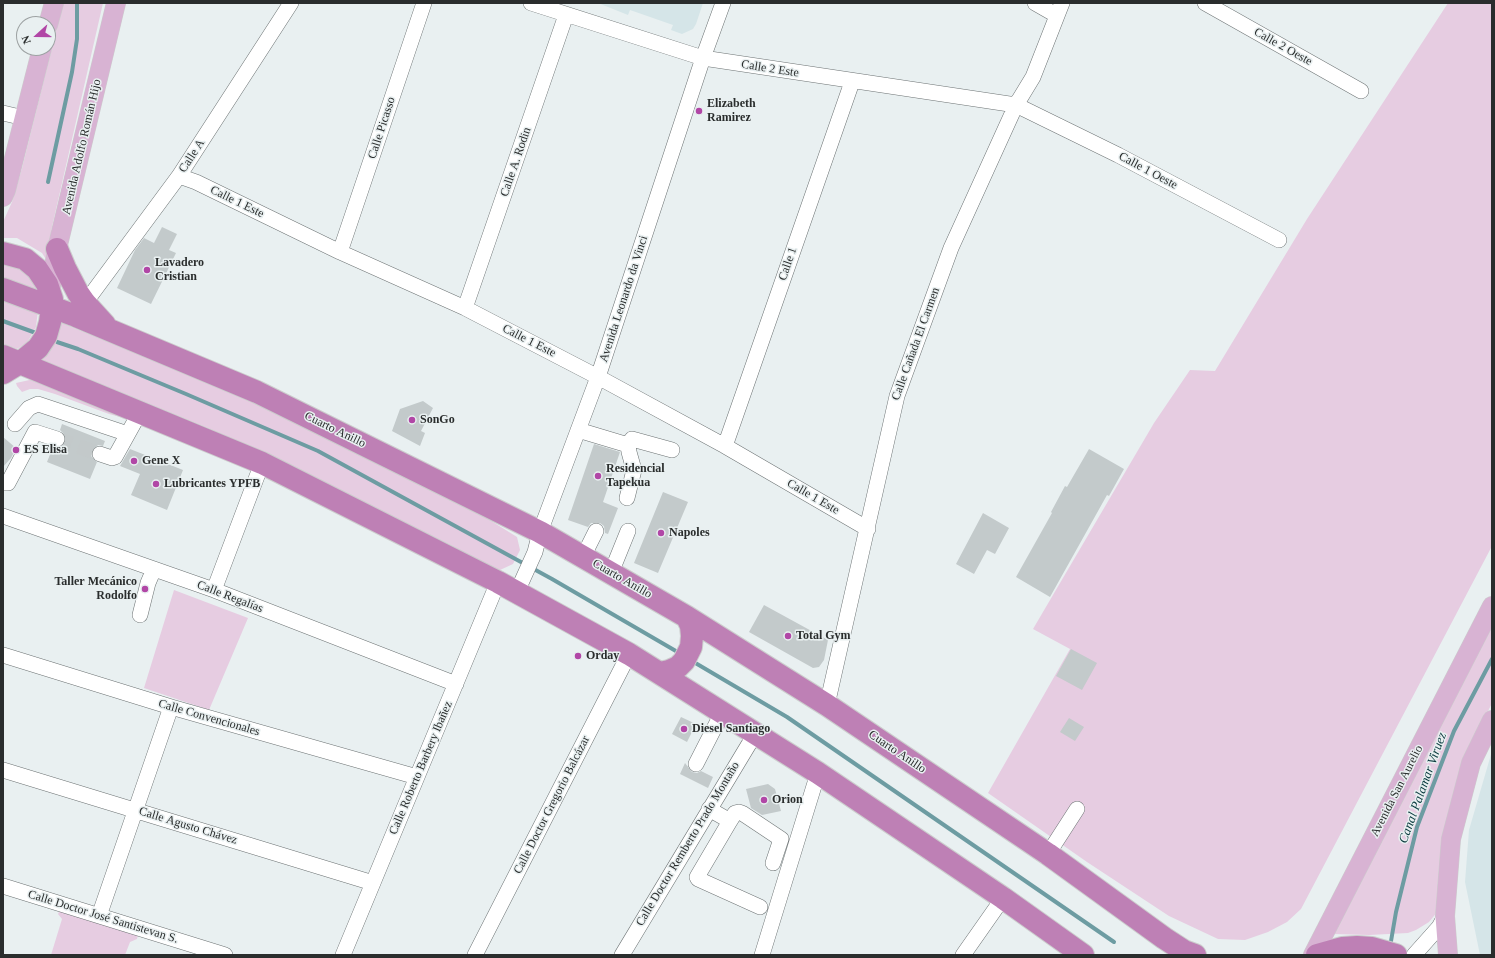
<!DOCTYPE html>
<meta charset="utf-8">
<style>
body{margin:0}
#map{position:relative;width:1495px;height:958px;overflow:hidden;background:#e9f0f1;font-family:Georgia,serif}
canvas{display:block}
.frame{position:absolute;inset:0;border:4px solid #2a2d2d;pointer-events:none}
.north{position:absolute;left:16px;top:16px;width:40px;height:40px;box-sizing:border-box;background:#e9f0f1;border:1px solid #9da2a3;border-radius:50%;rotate:249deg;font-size:11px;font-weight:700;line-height:16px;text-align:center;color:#2a2d2d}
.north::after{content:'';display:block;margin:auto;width:14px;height:18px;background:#b146a6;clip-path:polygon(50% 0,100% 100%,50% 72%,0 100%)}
</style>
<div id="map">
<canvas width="1495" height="958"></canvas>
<div class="frame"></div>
<div class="north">N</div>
</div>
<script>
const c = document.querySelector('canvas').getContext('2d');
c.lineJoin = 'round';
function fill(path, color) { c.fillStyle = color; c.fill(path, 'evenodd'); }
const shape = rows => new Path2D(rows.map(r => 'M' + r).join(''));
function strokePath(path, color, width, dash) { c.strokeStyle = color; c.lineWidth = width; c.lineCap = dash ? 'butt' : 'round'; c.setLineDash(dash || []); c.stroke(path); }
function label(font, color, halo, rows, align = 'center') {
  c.font = font + ' Georgia,serif'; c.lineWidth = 3; c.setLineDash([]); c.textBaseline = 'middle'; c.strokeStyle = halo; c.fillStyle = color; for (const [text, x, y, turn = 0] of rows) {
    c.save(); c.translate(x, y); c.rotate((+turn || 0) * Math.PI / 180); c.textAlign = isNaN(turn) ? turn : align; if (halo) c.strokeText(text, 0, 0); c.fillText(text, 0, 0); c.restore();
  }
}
const built = shape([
 [598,3,703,3,696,24,693,29,682,34,671,30,673,25,630,10,628,15],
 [1492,751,1492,955,1480,955,1465,882,1469,830]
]);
const green = shape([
 [63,3,103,3,52,227,47,261,42,253,17,238,3,238,3,222,12,202,22,168],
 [1448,3,1492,3,1492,546,1301,909,1287,922,1268,932,1245,940,1218,939,1169,916,1087,862,988,793,1070,649,1033,629,1154,423,1190,370,1215,371,1307,219],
 [3,257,16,261,36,283,37,290,3,278],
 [3,297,38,310,36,327,27,343,17,349,3,344],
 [59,322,225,388,480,514,517,537,520,550,513,564,500,570,479,561,451,545,208,428,41,360,50,351],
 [34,379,124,418,109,414,55,394,38,389,30,389,22,392,17,386,16,383],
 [174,590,248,618,209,710,144,688],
 [1492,625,1492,703,1464,760,1438,911,1429,922,1416,930,1408,933,1369,935,1334,934],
 [60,910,138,935,137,939,130,942,125,955,51,955,62,919,58,914]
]);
const stream = shape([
 [48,182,72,72,77,39,77,3],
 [3,321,36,333],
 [57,342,78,349,186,394,318,451,552,579,681,654],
 [692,661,787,717,1114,942],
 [1390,947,1396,912,1417,827,1454,731,1492,659]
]);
const building = shape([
 [162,227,177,234,169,250,176,253,151,304,117,288,135,250,144,238,154,243],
 [423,401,433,408,421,431,425,433,420,446,392,431,400,409],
 [62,424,105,441,103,446,98,445,92,451,91,456,97,462,90,479,47,462,53,447,59,448,65,442,66,437,63,433,60,430],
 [3,437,16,448,11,458,3,467],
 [594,444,620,452,603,502,618,508,608,534,605,533,604,526,600,523,591,523,588,527,568,520],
 [130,449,183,470,167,510,131,495,140,474,120,466],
 [1089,449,1124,469,1109,496,1107,495,1050,597,1016,577,1052,513,1051,512,1065,486,1067,487],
 [663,492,688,502,658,573,634,563],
 [983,513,1009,528,995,554,987,550,974,574,956,564],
 [764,605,828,640,824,660,819,667,813,668,749,632],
 [1071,649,1097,663,1082,690,1056,676],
 [681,717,696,724,687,742,672,734],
 [1069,718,1084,727,1075,741,1060,732],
 [685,763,692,772,697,773,701,771,713,777,708,788,680,774],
 [768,784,775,789,781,811,762,815,751,808,746,789]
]);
const minorTunnel = shape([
 [57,439,100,454]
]);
const minor = shape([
 [531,3,703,58,1016,105,1118,155,1279,240],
 [1035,3,1056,15],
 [1205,3,1361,91],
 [3,113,24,118],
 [179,176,196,182,340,252,465,308,598,377,725,446,868,529],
 [340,252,424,3],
 [85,303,179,176,291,3],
 [465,308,566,15],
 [15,424,29,408,38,404,128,434],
 [578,430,628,445],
 [725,446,852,82],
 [100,454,112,458,115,457,140,412],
 [3,483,8,483,35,432,57,439],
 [627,498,634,470,629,452,628,445,632,439,672,450],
 [3,516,214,590,456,684],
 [583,557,596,531],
 [611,573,628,531],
 [214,590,262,463],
 [517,592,535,552,540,532,598,377,703,58,723,3],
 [140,615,148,583,154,569],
 [3,655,171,707,417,777],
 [827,705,897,396,951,248,1016,105,1033,77,1062,3],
 [696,764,722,713],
 [3,770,373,883],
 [709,809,730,821,735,813,739,812,742,813,781,839,773,863],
 [730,821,697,877,698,879,760,907],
 [1048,854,1077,809],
 [3,886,225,955],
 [99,916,171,707],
 [343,955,498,582],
 [475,955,629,654],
 [622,955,755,734],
 [762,955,818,773],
 [963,955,1003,898],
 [1414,955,1439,927,1445,916]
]);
const major = shape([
 [48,25,54,3],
 [3,197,6,190,42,48],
 [50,291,57,249,116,3],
 [1313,955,1492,606],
 [1448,955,1445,916,1451,839,1471,763,1492,720]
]);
const highway = shape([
 [57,249,65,268,78,293,85,303,105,325],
 [3,253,25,259,37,269,47,284,52,299,52,307,50,322,46,336,38,348,21,362,3,373],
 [3,289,76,316,257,392,540,532,687,617,827,705,1048,854,1164,938,1184,951,1195,955],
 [3,356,262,463,498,582,629,654,818,773,1003,898,1083,955],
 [660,673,669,671,678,667,684,661,691,647,692,636,691,626,687,617],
 [1317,955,1342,948,1357,947,1372,948,1396,955]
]);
const markers = [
 [699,111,4,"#b146a6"],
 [147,270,4,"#b146a6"],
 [412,420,4,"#b146a6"],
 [16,450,4,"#b146a6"],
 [134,461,4,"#b146a6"],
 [598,476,4,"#b146a6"],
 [156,484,4,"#b146a6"],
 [661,533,4,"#b146a6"],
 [145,589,4,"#b146a6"],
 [788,636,4,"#b146a6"],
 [578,656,4,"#b146a6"],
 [684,729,4,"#b146a6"],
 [764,800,4,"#b146a6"]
];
const streetNames = [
 ["Calle 2 Oeste",1283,47,29],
 ["Calle 2 Este",770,69,9],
 ["Calle Picasso",382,128,-72],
 ["Avenida Adolfo Román Hijo",82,147,-77],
 ["Calle A",192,156,-57],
 ["Calle A. Rodin",516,162,-71],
 ["Calle 1 Oeste",1148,171,28],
 ["Calle 1 Este",237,202,26],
 ["Calle 1",788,264,-71],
 ["Avenida Leonardo da Vinci",624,299,-72],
 ["Calle 1 Este",529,341,27],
 ["Calle Cañada El Carmen",916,344,-70],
 ["Cuarto Anillo",335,430,26],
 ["Calle 1 Este",813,497,30],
 ["Cuarto Anillo",622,579,30],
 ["Calle Regalías",230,597,21],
 ["Calle Convencionales",209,718,16],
 ["Cuarto Anillo",897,752,34],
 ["Calle Roberto Barbery Ibañez",421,768,-67],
 ["Avenida San Aurelio",1397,791,-63],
 ["Calle Doctor Gregorio Balcázar",552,805,-63],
 ["Calle Agusto Chávez",188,826,17],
 ["Calle Doctor Remberto Prado Montaño",688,844,-59],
 ["Calle Doctor José Santistevan S.",103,917,17]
];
const poiNames = [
 ["Elizabeth",707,104],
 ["Ramirez",707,118],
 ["Lavadero",155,263],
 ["Cristian",155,277],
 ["SonGo",420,420],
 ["ES Elisa",24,450],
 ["Gene X",142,461],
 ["Residencial",606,469],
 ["Tapekua",606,483],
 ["Lubricantes YPFB",164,484],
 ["Napoles",669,533],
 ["Taller Mecánico",137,582,"right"],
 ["Rodolfo",137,596,"right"],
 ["Total Gym",796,636],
 ["Orday",586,656],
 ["Diesel Santiago",692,729],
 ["Orion",772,800]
];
const waterNames = [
 ["Canal Palamar Viruez",1423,788,-70]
];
fill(built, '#d5e5e8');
fill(green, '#e6cce1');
strokePath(stream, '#6d9ca2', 4);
fill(building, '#c3cacb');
strokePath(minorTunnel, '#c3c9ca', 15, [15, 8]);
strokePath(minor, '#6d7374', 16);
strokePath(major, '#cccdcd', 20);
strokePath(highway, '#cccdcd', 24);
strokePath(minor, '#fff', 15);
strokePath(major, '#d8b3d3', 19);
strokePath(highway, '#be80b5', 22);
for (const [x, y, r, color] of markers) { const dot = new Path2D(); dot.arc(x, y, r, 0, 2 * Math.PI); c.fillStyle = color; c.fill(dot); strokePath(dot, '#e9f0f1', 1.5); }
label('12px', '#2a2d2d', '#e9f0f1', streetNames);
label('bold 12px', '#2a2d2d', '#e9f0f1', poiNames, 'left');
label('italic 13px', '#08383d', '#e9f0f1', waterNames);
</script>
